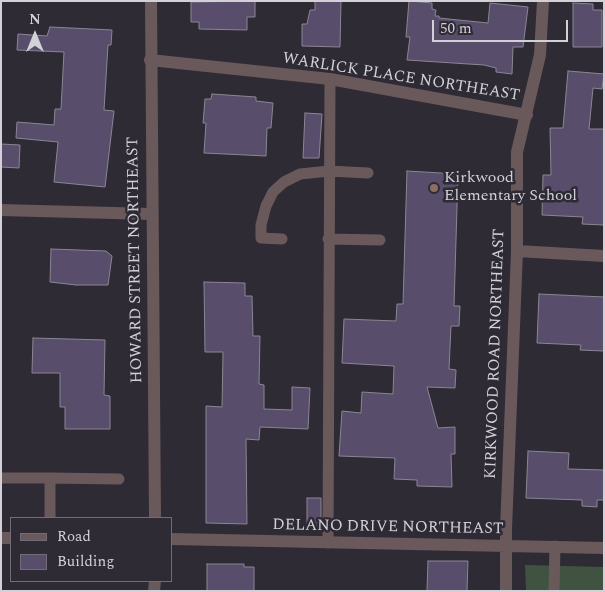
<!DOCTYPE html>
<style>
body{margin:0}
#map{position:relative;width:605px;height:592px;overflow:hidden;background:#2e2b35;font-family:Spectral,serif}
canvas{display:block}
.frame{position:absolute;inset:0;border:2px solid #d2d1d8;pointer-events:none}
.legend{position:absolute;left:10px;top:517px;width:162px;height:65px;box-sizing:border-box;background:#2e2b35;border:1px solid #706d76;margin:0;padding:6px 9px;list-style:none;font-size:15px;color:#d2d1d8}
.legend li{display:flex;align-items:center;gap:10px;height:25px}
.legend b{width:25px;border:1px solid #706d76}
.north{position:absolute;left:10px;top:10px;width:50px;height:50px;-webkit-text-stroke:4px #2e2b35;paint-order:stroke;rotate:0deg;font-size:14px;font-weight:700;line-height:20px;text-align:center;color:#d2d1d8}
.north::after{content:'';display:block;margin:auto;width:18px;height:22px;background:#d2d1d8;clip-path:polygon(50% 0,100% 100%,50% 72%,0 100%)}
.scale{position:absolute;left:432px;top:20px;width:136px;height:22px;box-sizing:border-box;border:2px solid #d2d1d8;border-top:0;padding-left:6px;font-size:15px;line-height:18px;white-space:nowrap;color:#d2d1d8;-webkit-text-stroke:4px #2e2b35;paint-order:stroke}
</style>
<div id="map">
<canvas width="605" height="592"></canvas>
<div class="frame"></div>
<ul class="legend">
<li><b style="height:6px;background:#6a595a"></b>Road</li>
<li><b style="height:14px;background:#584e6c"></b>Building</li>
</ul>
<div class="north">N</div>
<div class="scale">50 m</div>
</div>
<script>
const c = document.querySelector('canvas').getContext('2d');
c.lineJoin = 'round';
function fill(path, color) { c.fillStyle = color; c.fill(path, 'evenodd'); }
const shape = rows => new Path2D(rows.map(r => 'M' + r).join(''));
function strokePath(path, color, width, dash) { c.strokeStyle = color; c.lineWidth = width; c.lineCap = dash ? 'butt' : 'round'; c.setLineDash(dash || []); c.stroke(path); }
function label(font, color, halo, rows, align = 'center') {
  c.font = font + ' Spectral,serif'; c.lineWidth = 5; c.setLineDash([]); c.textBaseline = 'middle'; c.strokeStyle = halo; c.fillStyle = color; for (const [text, x, y, turn = 0] of rows) {
    c.save(); c.translate(x, y); c.rotate((+turn || 0) * Math.PI / 180); c.textAlign = isNaN(turn) ? turn : align; if (halo) c.strokeText(text, 0, 0); c.fillText(text, 0, 0); c.restore();
  }
}
const green = shape([
 [525,565,604,567,604,591,526,591]
]);
const building = shape([
 [255,1,255,17,247,17,247,30,199,29,199,22,191,22,191,2,255,1],
 [315,1,341,1,340,47,302,46,302,24,307,24,310,10,315,10,315,1],
 [409,1,432,3,432,9,436,10,435,16,439,16,439,18,488,23,490,3,528,7,523,47,513,47,512,74,496,72,496,68,484,65,407,60,410,37,406,37,409,1],
 [573,3,593,4,593,10,602,10,602,47,573,47,573,3],
 [50,27,112,30,111,45,108,45,104,110,114,111,105,187,54,182,58,142,16,138,17,122,54,125,55,109,61,109,64,52,17,50,18,34,47,36,50,27],
 [568,71,604,74,602,89,593,88,589,129,604,129,604,225,582,224,583,217,542,215,543,175,551,175,550,128,563,128,568,71],
 [212,94,256,97,256,101,273,103,271,128,267,128,266,156,204,153,206,123,203,123,205,99,211,99,212,94],
 [305,113,322,114,319,158,303,158,305,113],
 [1,144,20,145,19,168,1,167,1,144],
 [407,171,458,174,454,306,460,306,459,326,451,326,449,369,456,370,455,388,427,387,438,428,455,427,455,454,451,454,452,487,417,486,417,480,394,479,395,458,339,456,342,411,361,413,362,392,393,394,394,366,342,363,344,319,396,321,397,304,403,304,407,171],
 [51,249,106,251,112,256,108,285,76,285,50,282,51,249],
 [204,282,245,283,245,296,252,296,253,336,260,336,259,384,264,385,264,409,292,410,292,387,310,388,308,429,260,427,259,440,246,439,247,524,206,523,206,406,222,407,223,352,205,352,204,282],
 [539,294,604,297,604,351,580,350,581,345,537,343,539,294],
 [33,338,105,340,104,395,110,396,110,429,65,429,65,407,60,407,60,373,32,373,33,338],
 [528,451,569,453,568,469,604,470,604,500,597,500,597,507,582,506,582,500,526,498,528,451],
 [307,498,321,498,321,526,307,526,307,498],
 [428,561,468,561,467,591,427,591,428,561],
 [207,564,244,564,244,567,254,567,254,591,207,591,207,564]
]);
const service = shape([
 [282,239,261,238,261,225,266,206,273,192,284,182,300,174,329,171,368,173],
 [328,239,380,240],
 [1,478,50,478],
 [50,518,50,478,119,479],
 [328,543,330,79],
 [554,591,555,546]
]);
const minor = shape([
 [150,60,330,79,527,115],
 [1,210,151,214],
 [517,251,604,256],
 [1,538,11,538],
 [171,539,604,548],
 [506,591,506,529,517,251,517,152,540,55,543,1]
]);
const tertiary = shape([
 [151,1,155,518],
 [154,591,155,581]
]);
const markers = [
 [434,188,5,"#8d6e63"]
];
const streetNames = [
 ["WARLICK PLACE NORTHEAST",401,78,9],
 ["HOWARD STREET NORTHEAST",136,260,-91],
 ["KIRKWOOD ROAD NORTHEAST",496,354,-88],
 ["DELANO DRIVE NORTHEAST",388,528,1]
];
const poiNames = [
 ["Kirkwood",444,179],
 ["Elementary School",444,197]
];
fill(green, '#405341');
fill(building, '#584e6c');
strokePath(building, '#8a8693', 1);
strokePath(service, '#6a595a', 11);
strokePath(minor, '#6a595a', 12);
strokePath(tertiary, '#6a595a', 12);
for (const [x, y, r, color] of markers) { const dot = new Path2D(); dot.arc(x, y, r, 0, 2 * Math.PI); c.fillStyle = color; c.fill(dot); strokePath(dot, '#2e2b35', 2); }
label('16px', '#d2d1d8', '#2e2b35', streetNames);
label('16px', '#d2d1d8', '#2e2b35', poiNames, 'left');
</script>
